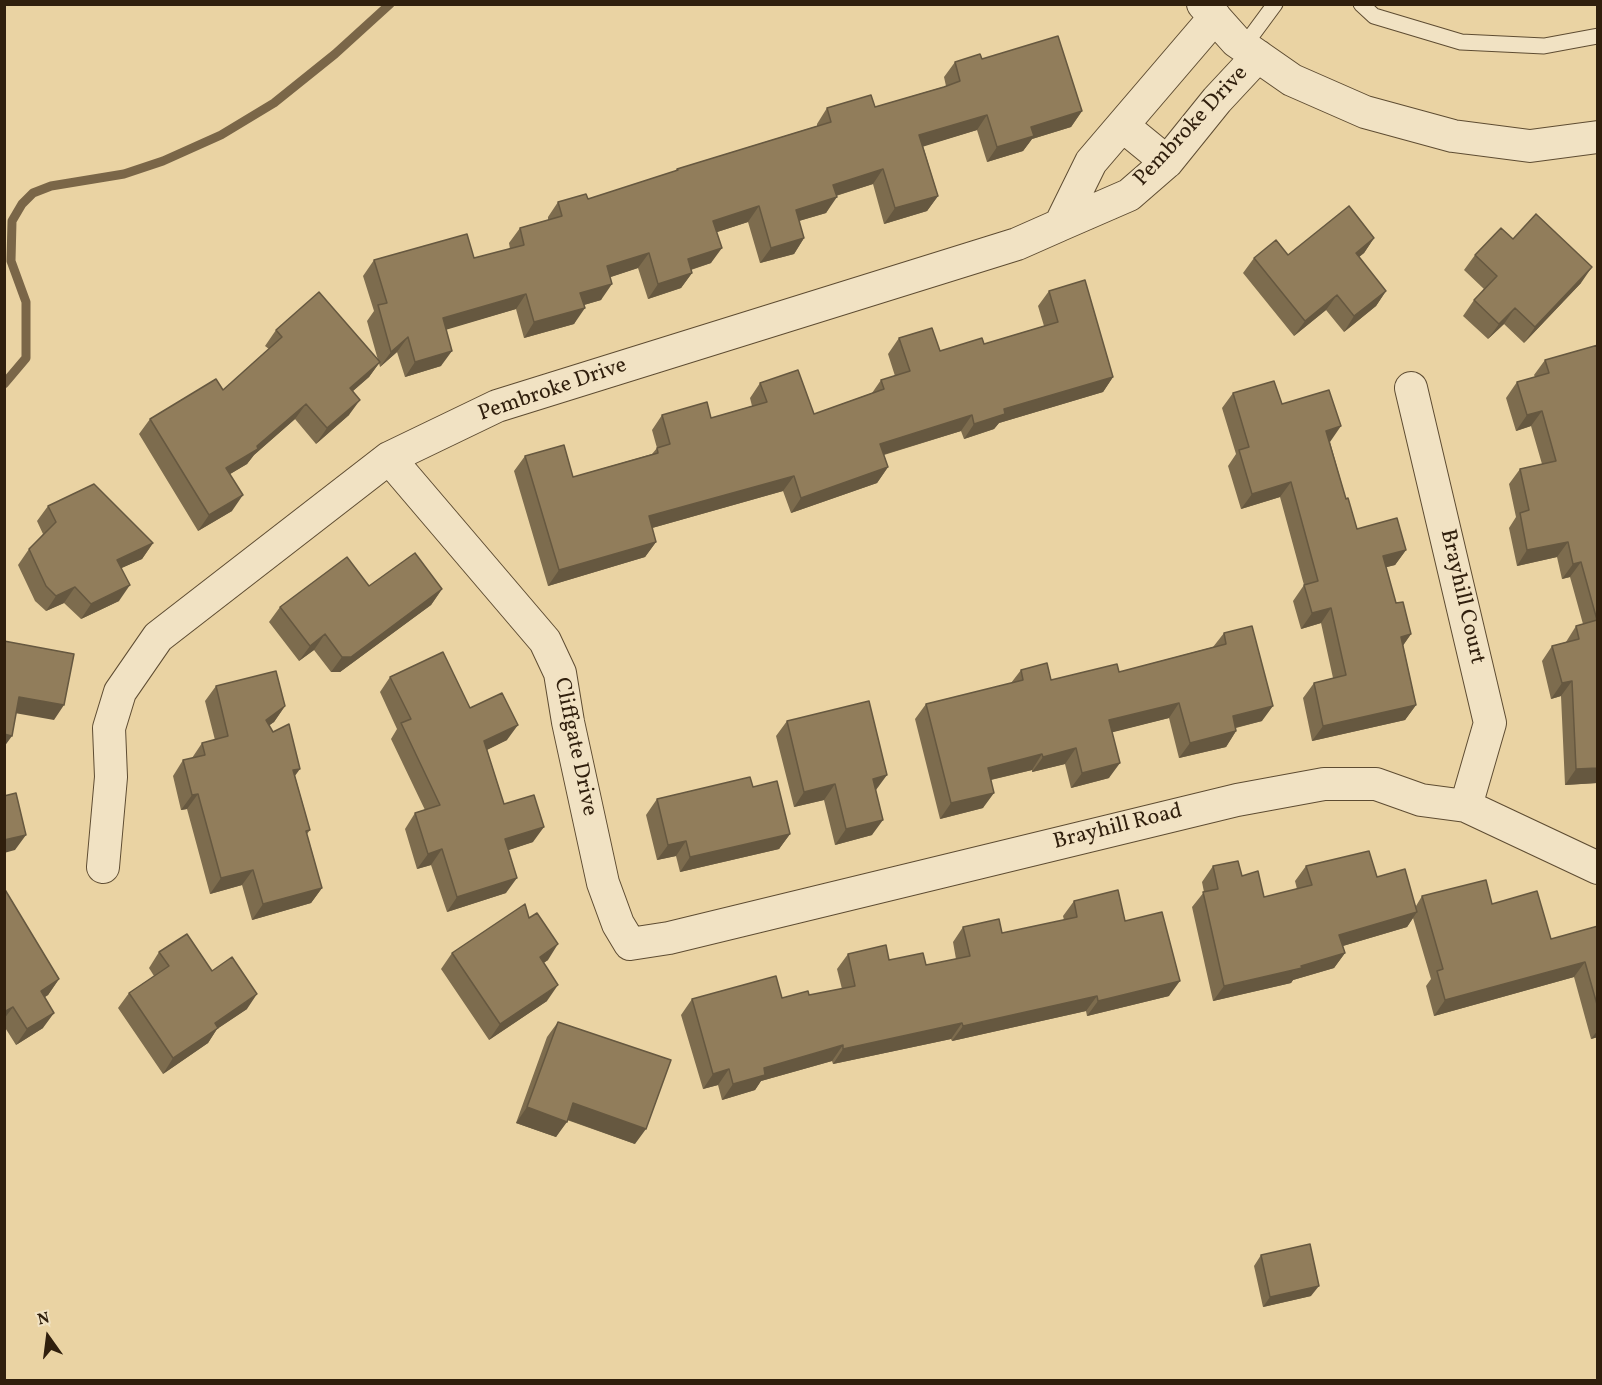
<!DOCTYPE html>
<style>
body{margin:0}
#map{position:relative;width:1602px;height:1385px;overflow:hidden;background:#ead3a3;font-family:Vollkorn,serif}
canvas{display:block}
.frame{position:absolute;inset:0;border:6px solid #301f0d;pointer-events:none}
.north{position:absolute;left:18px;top:1307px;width:60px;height:60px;-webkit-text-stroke:4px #f1e2c3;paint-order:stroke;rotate:346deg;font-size:16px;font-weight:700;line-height:24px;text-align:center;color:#301f0d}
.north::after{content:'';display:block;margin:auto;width:21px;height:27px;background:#301f0d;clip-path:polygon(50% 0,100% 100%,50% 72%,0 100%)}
</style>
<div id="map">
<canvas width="1602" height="1385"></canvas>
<div class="frame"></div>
<div class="north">N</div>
</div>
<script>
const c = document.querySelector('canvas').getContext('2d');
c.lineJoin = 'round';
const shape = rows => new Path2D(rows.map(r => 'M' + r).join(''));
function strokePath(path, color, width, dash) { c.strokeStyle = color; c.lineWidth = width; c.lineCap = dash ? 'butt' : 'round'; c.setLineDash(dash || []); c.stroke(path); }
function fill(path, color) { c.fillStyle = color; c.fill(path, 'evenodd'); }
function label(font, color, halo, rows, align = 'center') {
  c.font = font + ' Vollkorn,serif'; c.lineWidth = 4.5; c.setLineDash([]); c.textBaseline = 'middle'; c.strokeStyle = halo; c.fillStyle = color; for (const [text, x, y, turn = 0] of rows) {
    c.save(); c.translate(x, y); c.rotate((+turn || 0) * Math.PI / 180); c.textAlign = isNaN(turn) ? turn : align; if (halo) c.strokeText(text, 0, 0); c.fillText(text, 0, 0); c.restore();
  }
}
const stream = shape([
 [4,384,26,358,26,302,11,261,12,221,22,204,33,193,51,186,124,174,163,161,221,135,274,103,335,54,390,4]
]);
const lane = shape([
 [1361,4,1374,16,1461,42,1544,46,1598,36],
 [1244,46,1275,4]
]);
const street = shape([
 [1203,4,1236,41,1292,80,1365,112,1453,136,1530,146,1598,137],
 [1215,17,1091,162,1060,225,1129,195,1167,162,1217,100,1258,56],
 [1123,126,1167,162],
 [1411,388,1490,723,1466,806],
 [389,458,545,641,560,673,568,722,603,883,618,924,630,944,669,938,1237,800,1324,784,1376,784,1421,800,1466,806,1598,868],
 [103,867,111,777,109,728,120,692,158,637,389,458,497,406,1017,244,1060,225]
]);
const wall = shape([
 [982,59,1082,111,1071,127,1032,139,1023,151,987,162,977,130,923,146,938,196,927,211,884,224,873,184,836,196,826,213,799,221,804,238,794,254,760,263,748,222,717,232,711,263,691,270,692,273,681,288,648,299,638,268,610,277,601,300,584,305,574,324,524,338,516,309,446,329,441,366,405,377,397,352,380,367,379,363,369,377,353,391,349,415,316,444,295,419,254,455,247,464,230,474,232,511,198,531,139,434,150,419,223,390,269,349,265,346,276,330,378,360,367,321,374,311,363,276,374,260,474,258,510,249,509,243,520,228,548,220,548,217,558,202,588,199,675,171,677,169,817,126,817,124,827,108,875,107,946,86,944,77,955,62],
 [1374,238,1364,253,1359,257,1386,291,1376,306,1344,332,1326,310,1294,336,1243,273,1254,258,1288,255],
 [1513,239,1581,283,1524,343,1504,324,1488,339,1463,316,1474,300,1484,289,1464,270,1475,255],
 [1049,291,1113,377,1103,392,999,423,994,429,964,439,961,431,884,455,888,467,877,483,791,513,783,491,652,528,656,542,645,557,548,586,514,471,525,456,573,477,652,454,657,448,652,430,662,415,711,418,752,406,750,398,760,383,814,414,872,393,881,380,895,376,888,354,899,338,940,351,984,344,1044,326,1038,306],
 [1598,345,1598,795,1597,783,1565,785,1561,696,1551,699,1542,661,1552,646,1566,642,1576,626,1583,624,1570,577,1562,579,1557,557,1517,566,1509,528,1516,517,1509,484,1520,469,1542,464,1531,426,1516,431,1506,398,1517,382,1535,377,1534,375,1545,360],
 [1233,393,1282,404,1330,442,1346,499,1357,529,1406,550,1395,565,1386,567,1396,603,1411,634,1403,645,1416,705,1405,720,1312,741,1303,698,1314,683,1333,678,1321,623,1301,629,1293,601,1304,585,1280,497,1241,509,1228,466,1236,454,1222,408],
 [48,506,153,543,142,559,121,568,119,601,81,619,64,603,46,611,35,601,18,565,29,549,43,534,37,521],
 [369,586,442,589,431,605,340,672,331,672,314,650,299,661,269,622,280,607],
 [1224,633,1262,721,1236,728,1236,731,1226,747,1179,758,1169,718,1112,732,1109,778,1071,788,1065,764,1032,772,1032,770,991,780,983,808,940,819,915,719,926,704,1011,683,1021,670,1051,680,1119,672,1213,647],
 [390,677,470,708,507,740,487,750,504,804,533,842,508,850,506,893,447,912,431,865,417,869,405,829,415,813,425,810,391,739,397,729,380,692],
 [216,686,285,706,274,722,269,725,295,776,310,830,307,834,322,888,311,903,252,920,242,885,210,894,187,809,181,810,173,776,183,760,192,758,202,743,215,740,205,701],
 [787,721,876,790,876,791,872,835,835,845,824,800,794,807,776,736],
 [753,787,790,834,779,849,680,872,676,856,657,860,646,815,657,799],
 [1213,866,1242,876,1264,897,1297,889,1295,881,1306,866,1377,877,1416,906,1422,896,1492,904,1551,939,1598,926,1598,1037,1591,1039,1574,977,1434,1016,1426,986,1431,979,1413,918,1407,927,1343,946,1345,953,1334,968,1293,980,1291,983,1213,1001,1192,907,1204,892,1202,882],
 [4,888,59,979,48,995,45,997,43,1028,16,1045,4,1026],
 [1074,901,1125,921,1169,996,1087,1016,1086,1011,952,1041,951,1039,833,1064,832,1061,761,1081,755,1090,722,1100,718,1085,703,1089,681,1015,692,999,782,998,809,995,842,989,837,969,848,954,889,960,926,965,956,959,953,942,963,927,1002,933,1064,920,1063,916],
 [529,918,548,960,543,963,547,1001,489,1040,441,969,452,953],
 [159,952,212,971,247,1009,217,1029,208,1043,163,1074,118,1008,129,993,154,976,149,968],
 [558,1022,635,1144,567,1120,556,1137,516,1123,547,1037],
 [1261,1255,1311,1296,1263,1307,1254,1266]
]);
const shadedWall = shape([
 [1082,111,1071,127,1032,139,1023,151,987,162,997,147,1031,127],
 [987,115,977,130,909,151,919,135],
 [883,169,873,184,822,200,833,185],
 [938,196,927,211,884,224,895,208],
 [837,197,826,213,785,225,796,210],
 [759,206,748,222,702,237,713,221],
 [804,238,794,254,760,263,771,248],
 [1374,238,1364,253,1345,268,1356,253],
 [722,248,711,263,677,274,688,259],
 [649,253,638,268,596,282,607,266],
 [1592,267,1581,283,1524,343,1535,327],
 [692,273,681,288,648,299,658,284],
 [612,284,601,300,570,309,580,293],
 [1386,291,1376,306,1344,332,1354,316],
 [526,294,516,309,432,334,443,318],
 [1337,295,1326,310,1294,336,1305,321],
 [585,308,574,324,524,338,534,322],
 [1515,308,1504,324,1488,339,1499,324],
 [408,337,397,352,380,367,391,352],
 [452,351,441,366,405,377,415,362],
 [380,362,369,377,339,403,350,388],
 [1113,377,1103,392,999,423,994,429,964,439,974,424,1004,409],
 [360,400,349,415,316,444,327,428],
 [306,404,295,419,254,455,247,464,215,483,226,468,257,446],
 [1542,411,1531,426,1516,431,1527,415],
 [972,415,961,431,869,459,880,444],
 [1341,426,1330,442,1315,446,1326,431],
 [888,467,877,483,791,513,801,498],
 [794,476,783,491,638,532,649,516],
 [1291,482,1280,497,1241,509,1252,494],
 [243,495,232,511,198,531,209,515],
 [656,542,645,557,548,586,559,570],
 [1568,542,1557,557,1517,566,1527,550],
 [153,543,142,559,106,575,117,560],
 [1406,550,1395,565,1372,571,1383,556],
 [1581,562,1570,577,1562,579,1573,564],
 [130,585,119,601,81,619,91,604],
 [75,587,64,603,46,611,56,596],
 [442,589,431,605,340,672,331,672,342,657],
 [1331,608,1321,623,1301,629,1312,613],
 [325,634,314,650,299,661,310,646],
 [1411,634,1400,650,1401,637],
 [1572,681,1561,696,1551,699,1562,683],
 [19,697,64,705,54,720,9,712],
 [1179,703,1169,718,1098,736,1109,720],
 [1416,705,1405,720,1312,741,1323,726],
 [285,706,274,722,255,736,266,720],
 [1273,706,1262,721,1222,731,1233,716],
 [518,725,507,740,474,756,484,741],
 [1236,731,1226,747,1179,758,1190,743],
 [4,734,12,736,4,747],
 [1076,748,1065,764,1032,772,1043,757],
 [1042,754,1032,770,977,783,988,768],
 [1120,763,1109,778,1071,788,1082,773],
 [1598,768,1597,783,1565,785,1576,769],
 [300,769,289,784,293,770],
 [887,775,876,790,862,794,873,779],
 [835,784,824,800,794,807,804,792],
 [994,793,983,808,940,819,951,803],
 [198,794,187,809,181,810,192,795],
 [883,820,872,835,835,845,846,829],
 [544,827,533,842,494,855,505,839],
 [790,834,779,849,680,872,690,857],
 [26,835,15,850,4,853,4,840],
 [686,841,676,856,657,860,668,845],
 [442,849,431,865,417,869,428,854],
 [253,870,242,885,210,894,221,878],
 [517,878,506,893,447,912,457,897],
 [322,888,311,903,252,920,263,904],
 [1417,912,1407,927,1329,950,1339,935],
 [558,944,548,960,529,973,540,957],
 [1345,953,1334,968,1293,980,1291,983,1213,1001,1224,986,1301,966],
 [1585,962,1574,977,1434,1016,1445,1000],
 [59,979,48,995,30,1006,41,991],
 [1180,981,1169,996,1087,1016,1098,1001],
 [558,985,547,1001,489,1040,500,1024],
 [257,994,247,1009,217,1029,208,1043,163,1074,173,1058,215,1023],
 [1097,996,1086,1011,952,1041,963,1026],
 [13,1007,4,1019,4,1012],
 [54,1013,43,1028,16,1045,27,1029],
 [962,1023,951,1039,833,1064,843,1049],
 [1598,1030,1598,1037,1591,1039],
 [843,1045,832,1061,761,1081,755,1090,722,1100,733,1084,764,1068],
 [729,1069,718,1085,703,1089,713,1074],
 [573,1103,646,1129,635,1144,563,1118],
 [527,1107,567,1122,556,1137,516,1123],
 [1319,1286,1311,1296,1263,1307,1270,1297]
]);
const building = shape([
 [1058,36,1082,111,1031,127,1034,136,997,147,987,115,919,135,938,196,895,208,883,169,833,185,837,197,796,210,804,238,771,248,759,206,713,221,722,248,688,259,692,273,658,284,649,253,607,266,612,284,580,293,585,308,534,322,526,294,443,318,452,351,415,362,408,337,391,352,378,305,387,303,374,260,467,234,474,258,524,245,520,228,562,216,558,202,586,194,588,199,678,170,677,169,831,122,827,108,871,95,875,107,944,87,960,81,955,62,980,54,982,59,1058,36],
 [1349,206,1374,238,1356,253,1386,291,1354,316,1337,295,1305,321,1254,258,1276,240,1288,255,1349,206],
 [1536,214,1592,267,1535,327,1515,308,1499,324,1474,300,1497,276,1475,255,1501,228,1513,239,1536,214],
 [1085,280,1113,377,1004,409,1005,414,974,424,972,415,880,444,888,467,801,498,794,476,649,516,656,542,559,570,525,456,564,445,573,477,658,453,657,448,670,444,662,415,707,402,711,418,767,402,760,383,798,370,814,414,884,389,881,380,910,371,899,338,932,328,940,351,982,338,984,344,1058,322,1049,291,1085,280],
 [319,292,380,362,350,388,360,400,327,428,306,404,257,446,258,449,226,468,243,495,209,515,150,419,216,379,223,390,282,337,276,330,319,292],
 [1598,345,1598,768,1576,769,1572,681,1562,683,1552,646,1579,639,1576,626,1597,620,1581,562,1573,564,1568,542,1527,550,1520,513,1529,510,1520,469,1556,461,1542,411,1527,415,1517,382,1549,373,1545,360,1598,345],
 [1274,381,1282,404,1329,390,1341,426,1326,431,1346,499,1348,498,1357,529,1397,518,1406,550,1383,556,1396,603,1403,602,1411,634,1401,637,1416,705,1323,726,1314,683,1346,675,1331,608,1312,613,1304,585,1318,581,1291,482,1252,494,1239,450,1249,447,1233,393,1274,381],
 [94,484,153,543,117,560,130,585,91,604,75,587,56,596,46,586,29,549,56,522,48,506,94,484],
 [415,553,442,589,351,657,342,657,325,634,310,646,280,607,347,557,369,586,415,553],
 [1252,626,1273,706,1233,716,1236,731,1190,743,1179,703,1109,720,1120,763,1082,773,1076,748,1043,757,1042,754,988,768,994,793,951,803,926,704,1023,680,1021,670,1047,663,1051,680,1117,664,1119,672,1226,644,1224,633,1252,626],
 [4,641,74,654,64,705,19,697,12,736,4,734,4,641],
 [443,652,470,708,502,693,518,725,484,741,504,804,534,795,544,827,505,839,517,878,457,897,442,849,428,854,415,813,440,805,401,723,411,719,390,677,443,652],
 [276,671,285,706,266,720,273,732,289,724,300,769,293,770,310,830,306,831,322,888,263,904,253,870,221,878,198,794,192,795,183,760,205,755,202,743,228,736,216,686,276,671],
 [869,701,887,775,873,779,883,820,846,829,835,784,804,792,787,721,869,701],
 [750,777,753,787,777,781,790,834,690,857,686,841,668,845,657,799,750,777],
 [16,793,26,835,4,840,4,796,16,793],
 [1369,851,1377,877,1405,869,1417,912,1339,935,1345,953,1301,966,1302,968,1224,986,1203,892,1218,889,1213,866,1238,861,1242,876,1258,871,1264,897,1312,885,1306,866,1369,851],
 [1486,880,1492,904,1537,891,1551,939,1598,926,1598,1008,1585,962,1445,1000,1437,971,1443,969,1422,896,1486,880],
 [4,888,59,979,41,991,54,1013,27,1029,13,1007,4,1012,4,888],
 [1118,890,1125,921,1162,912,1180,981,1098,1001,1097,996,963,1026,962,1023,843,1049,843,1045,764,1068,765,1075,733,1084,729,1069,713,1074,692,999,776,976,782,998,808,991,809,995,855,986,848,954,886,945,889,960,923,953,926,965,970,956,963,927,999,919,1002,933,1077,917,1074,901,1118,890],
 [525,904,529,918,537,913,558,944,540,957,558,985,500,1024,452,953,525,904],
 [187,934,212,971,232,957,257,994,215,1023,218,1028,173,1058,129,993,169,966,159,952,187,934],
 [558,1022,671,1060,646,1129,573,1103,567,1122,527,1107,558,1022],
 [1310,1244,1319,1286,1270,1297,1261,1255,1310,1244]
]);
const streetNames = [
 ["Pembroke Drive",1192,127,-47],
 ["Pembroke Drive",553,391,-19],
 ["Brayhill Court",1461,597,77],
 ["Cliffgate Drive",574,747,78],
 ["Brayhill Road",1118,828,-14]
];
strokePath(stream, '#7a6648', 9);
strokePath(lane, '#5e4c32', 17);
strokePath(street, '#5e4c32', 34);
strokePath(lane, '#f1e2c3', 15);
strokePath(street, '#f1e2c3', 32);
fill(wall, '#7d6c4e');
fill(shadedWall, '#665840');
fill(building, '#917d5b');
strokePath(building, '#665840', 1.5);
label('22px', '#301f0d', '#f1e2c3', streetNames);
</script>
